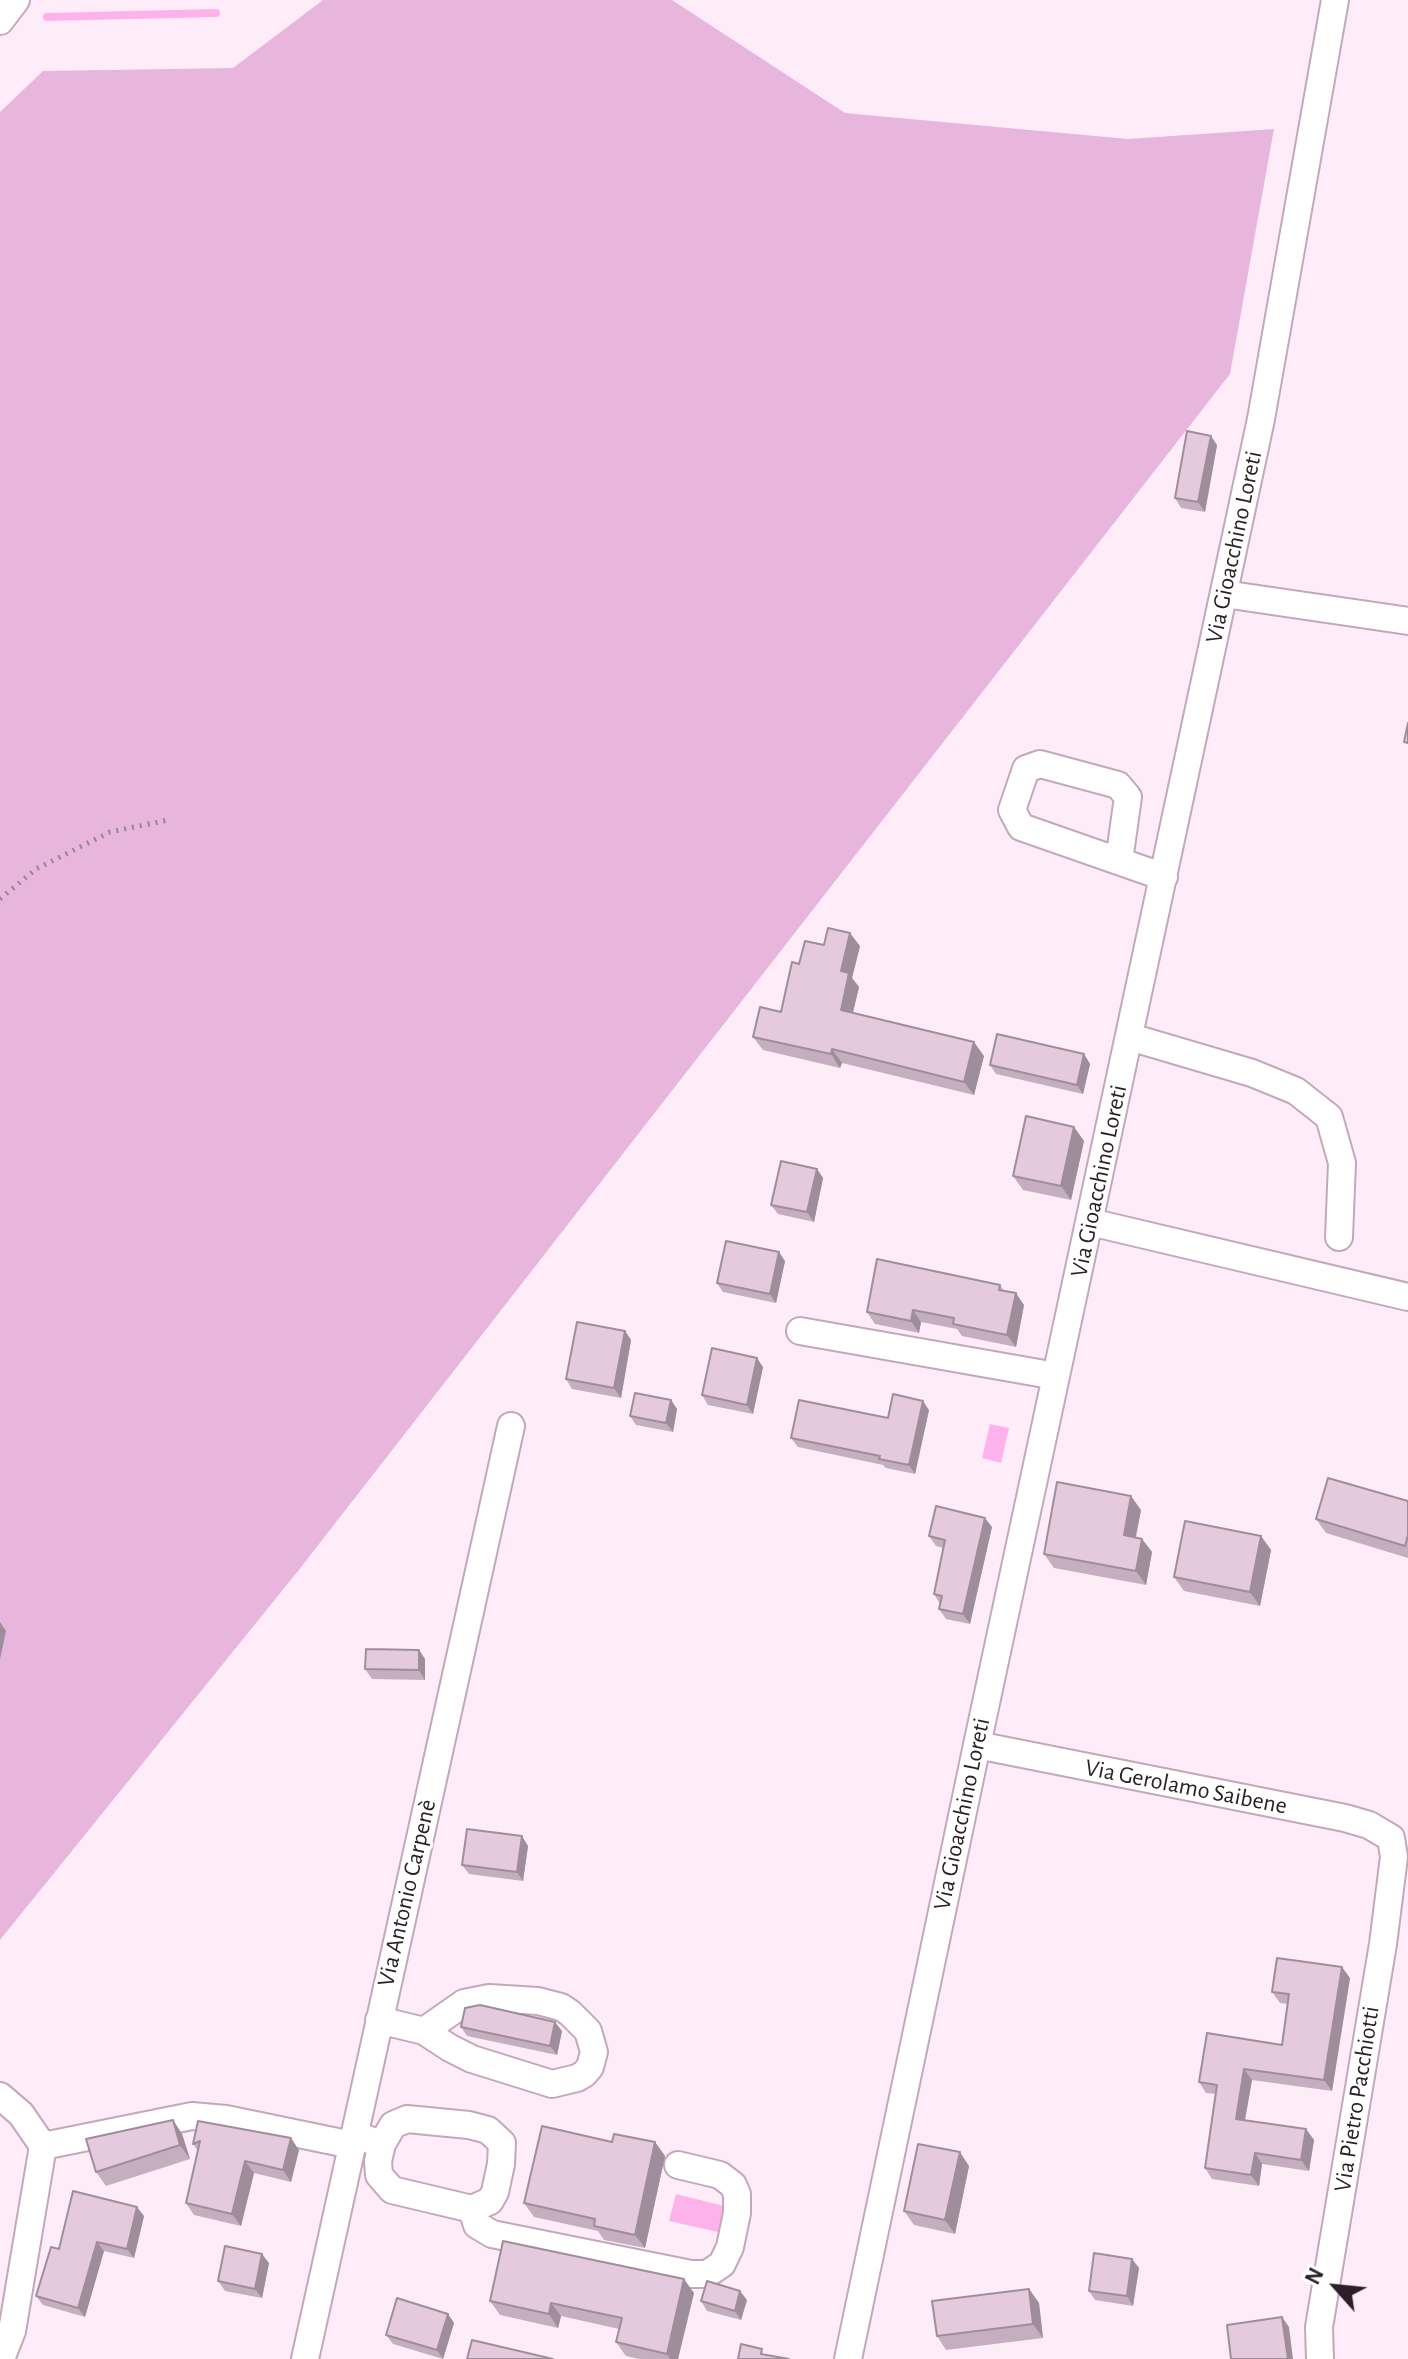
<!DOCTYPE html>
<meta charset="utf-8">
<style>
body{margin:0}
#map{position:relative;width:1408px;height:2359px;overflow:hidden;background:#feedf9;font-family:"Alegreya Sans",sans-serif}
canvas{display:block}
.north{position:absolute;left:1296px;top:2247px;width:80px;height:80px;-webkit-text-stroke:6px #fff;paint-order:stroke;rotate:297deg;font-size:22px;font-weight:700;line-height:32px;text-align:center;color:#2b2028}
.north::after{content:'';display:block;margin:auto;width:28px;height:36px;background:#2b2028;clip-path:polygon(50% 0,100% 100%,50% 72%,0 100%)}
</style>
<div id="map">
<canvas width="1408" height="2359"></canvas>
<div class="north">N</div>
</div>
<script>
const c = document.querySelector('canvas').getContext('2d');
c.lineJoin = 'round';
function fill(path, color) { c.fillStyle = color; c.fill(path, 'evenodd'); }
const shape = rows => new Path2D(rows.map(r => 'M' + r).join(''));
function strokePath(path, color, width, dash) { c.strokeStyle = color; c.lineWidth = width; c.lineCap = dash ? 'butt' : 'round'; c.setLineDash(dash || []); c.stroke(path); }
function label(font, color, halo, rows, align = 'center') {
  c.font = font + ' "Alegreya Sans",sans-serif'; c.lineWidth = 6; c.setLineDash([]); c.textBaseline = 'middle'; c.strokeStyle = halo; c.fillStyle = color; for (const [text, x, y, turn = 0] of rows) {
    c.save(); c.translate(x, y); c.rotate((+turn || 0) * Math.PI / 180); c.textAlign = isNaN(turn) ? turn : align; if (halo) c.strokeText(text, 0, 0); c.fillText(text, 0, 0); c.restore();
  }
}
const green = shape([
 [323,0,672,0,845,113,1128,139,1274,129,1230,374,298,1571,0,1940,0,112,43,71,233,68]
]);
const water = shape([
 [990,1424,1009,1428,1001,1463,982,1458],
 [676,2194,724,2206,718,2232,669,2221]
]);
const stream = shape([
 [47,17,216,13]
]);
const path = shape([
 [0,899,36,869,110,832,168,820]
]);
const minor = shape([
 [0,21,16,0],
 [1224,594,1408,621],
 [1119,861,1128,797,1118,785,1040,764,1026,769,1012,810,1021,827,1164,877],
 [1130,1037,1252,1073,1296,1091,1329,1117,1342,1163,1339,1237],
 [1090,1222,1408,1297],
 [800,1331,1056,1376],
 [977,1745,1345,1818,1369,1825,1391,1838,1394,1857,1383,1944,1319,2327,1320,2359],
 [379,2020,424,2031,450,2048,472,2059,552,2084,577,2078,584,2074,590,2067,594,2052,588,2031,570,2013,561,2007,538,2001,489,1998,464,2003,424,2031],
 [0,2096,21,2114,43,2146,12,2331,1,2359],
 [354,2135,382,2144,378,2161,379,2175,392,2190,472,2209,490,2201,495,2192,501,2164,502,2143,488,2130,469,2125,407,2119,393,2125,382,2144],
 [43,2146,192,2116,226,2119,352,2145],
 [472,2209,477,2225,492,2234,691,2274,707,2274,722,2264,730,2247,737,2213,737,2194,733,2185,720,2175,678,2165],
 [305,2359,511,1426],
 [848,2359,977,1745,1261,419,1335,0]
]);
const wall = shape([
 [1217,445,1205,512,1181,508,1175,498],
 [824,945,860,946,852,978,859,987,853,1013,984,1056,974,1095,842,1063,840,1068,763,1050,753,1037,781,1012,799,964],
 [1084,1054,1090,1064,1083,1094,996,1074,990,1065],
 [1074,1127,1084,1141,1071,1200,1023,1190,1013,1176],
 [817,1169,823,1178,814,1222,778,1214,771,1205],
 [785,1261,776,1303,723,1292,717,1283],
 [1000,1285,1004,1291,1024,1305,1016,1347,962,1336,957,1329,921,1322,919,1333,875,1324,867,1312],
 [625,1331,631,1340,621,1398,572,1389,566,1379],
 [763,1367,753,1414,708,1405,702,1395],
 [671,1400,677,1409,673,1432,636,1425,630,1416],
 [929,1410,915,1474,886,1468,883,1465,798,1447,791,1438],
 [1408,1501,1408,1558,1326,1533,1316,1519],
 [1141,1510,1136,1538,1142,1539,1152,1552,1146,1585,1054,1568,1044,1554],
 [992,1527,970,1624,946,1619,939,1609,940,1604,934,1594,944,1548,936,1546,929,1536],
 [1261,1536,1271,1550,1260,1606,1184,1591,1174,1577],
 [419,1650,425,1659,425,1680,372,1679,365,1669],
 [528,1846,523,1881,469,1874,462,1865],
 [1350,1978,1332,2091,1252,2080,1245,2121,1306,2129,1314,2140,1309,2171,1262,2164,1259,2186,1212,2179,1205,2168,1216,2094,1206,2093,1199,2082,1282,2045,1288,2004,1280,2003,1272,1992],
 [461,2027,562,2031,557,2055,467,2036],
 [173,2120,182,2134,190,2159,106,2186,96,2172],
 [198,2121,299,2150,291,2182,254,2173,241,2226,194,2215,186,2203,198,2151,193,2144],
 [612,2142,655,2142,665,2156,645,2248,604,2240,598,2231,534,2217,524,2203],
 [969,2166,955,2234,914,2225,904,2211],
 [144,2216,134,2258,104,2251,85,2317,43,2305,36,2296,59,2249],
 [1132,2259,1139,2268,1133,2306,1095,2300,1089,2291],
 [269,2263,262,2298,225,2291,218,2281],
 [1029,2289,1039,2303,1043,2338,946,2350,937,2336],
 [694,2293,678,2359,639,2359,626,2356,616,2342,619,2329,561,2316,558,2328,500,2315,490,2301],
 [747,2300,741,2320,707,2311,701,2301],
 [448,2314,454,2323,443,2359,393,2344,386,2335]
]);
const shadedWall = shape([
 [1211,436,1217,445,1205,512,1198,502],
 [850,933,860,946,852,978,859,987,850,1024,841,1010,841,971],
 [974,1042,984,1056,974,1095,964,1082],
 [832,1049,842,1063,840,1068,831,1054],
 [1084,1054,1090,1064,1083,1094,1077,1085],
 [1074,1127,1084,1141,1071,1200,1061,1186],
 [817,1169,823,1178,814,1222,807,1212],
 [779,1252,785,1261,776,1303,770,1294],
 [1016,1293,1024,1305,1016,1347,1007,1335],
 [913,1310,921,1322,919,1333,911,1321],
 [625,1331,631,1340,621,1398,614,1388],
 [757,1358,763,1367,753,1414,747,1405],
 [671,1400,677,1409,673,1432,666,1423],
 [923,1401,929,1410,915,1474,909,1465],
 [1131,1496,1141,1510,1133,1549,1124,1535],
 [985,1518,992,1527,970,1624,963,1614],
 [1261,1536,1271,1550,1260,1606,1250,1592],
 [1142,1539,1152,1552,1146,1585,1136,1571],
 [0,1622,6,1631,0,1659],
 [419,1650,425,1659,425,1680,419,1670],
 [522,1836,528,1846,523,1881,517,1872],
 [1342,1967,1350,1978,1332,2091,1324,2080],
 [555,2022,562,2031,557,2055,550,2046],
 [1244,2069,1252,2080,1243,2130,1236,2119],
 [173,2120,182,2134,190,2159,180,2145],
 [1306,2129,1314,2140,1309,2171,1301,2160],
 [291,2138,299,2150,291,2182,283,2170],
 [655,2142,665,2156,645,2248,635,2235],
 [960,2152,969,2166,955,2234,945,2220],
 [1255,2153,1262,2164,1259,2186,1251,2175],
 [245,2161,254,2173,241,2226,232,2214],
 [137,2207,144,2216,134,2258,127,2249],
 [97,2242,104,2251,85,2317,78,2308],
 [262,2254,269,2263,262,2298,255,2289],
 [1132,2259,1139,2268,1133,2306,1127,2296],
 [684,2279,694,2293,678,2359,670,2359,667,2354],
 [1029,2289,1039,2303,1043,2338,1033,2324],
 [740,2291,747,2300,741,2320,735,2311],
 [551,2303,561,2316,558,2328,549,2314],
 [448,2314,454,2323,443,2359,437,2350],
 [1282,2317,1289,2327,1293,2359,1288,2359]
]);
const building = shape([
 [1187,431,1211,436,1198,502,1175,498,1187,431],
 [1408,723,1408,743,1404,742,1408,723],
 [828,928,850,933,841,971,849,973,841,1010,974,1042,964,1082,832,1049,831,1054,753,1037,760,1007,781,1012,792,962,799,964,805,941,824,945,828,928],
 [997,1034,1084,1054,1077,1085,990,1065,997,1034],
 [1026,1116,1074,1127,1061,1186,1013,1176,1026,1116],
 [781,1161,817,1169,807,1212,771,1205,781,1161],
 [726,1241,779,1252,770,1294,717,1283,726,1241],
 [877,1259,1000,1285,999,1290,1016,1293,1007,1335,953,1324,954,1318,913,1310,911,1321,867,1312,877,1259],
 [577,1322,625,1331,614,1388,566,1379,577,1322],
 [712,1348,757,1358,747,1405,702,1395,712,1348],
 [635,1393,671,1400,666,1423,630,1416,635,1393],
 [893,1394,923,1401,909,1465,879,1459,880,1456,791,1438,799,1400,888,1418,893,1394],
 [1328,1478,1408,1501,1408,1535,1405,1546,1316,1519,1328,1478],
 [1057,1482,1131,1496,1124,1535,1142,1539,1136,1571,1044,1554,1057,1482],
 [936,1506,985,1518,963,1614,939,1609,942,1596,934,1594,945,1540,929,1536,936,1506],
 [1185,1521,1261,1536,1250,1592,1174,1577,1185,1521],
 [366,1649,419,1650,419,1670,365,1669,366,1649],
 [467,1829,522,1836,517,1872,462,1865,467,1829],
 [1277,1958,1342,1967,1324,2080,1244,2069,1236,2119,1306,2129,1301,2160,1255,2153,1251,2175,1205,2168,1217,2085,1199,2082,1207,2033,1282,2045,1289,1994,1272,1992,1277,1958],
 [480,2005,555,2022,550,2046,461,2027,465,2008,480,2005],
 [173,2120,180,2145,96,2172,86,2139,173,2120],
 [198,2121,291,2138,283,2170,245,2161,232,2214,186,2203,200,2141,193,2144,198,2121],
 [542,2126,612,2142,614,2134,655,2142,635,2235,594,2226,595,2219,524,2203,542,2126],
 [918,2144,960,2152,945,2220,904,2211,918,2144],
 [73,2191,137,2207,127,2249,97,2242,78,2308,36,2296,51,2247,59,2249,73,2191],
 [503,2241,684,2279,667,2354,616,2342,622,2318,551,2303,549,2314,490,2301,503,2241],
 [225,2246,262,2254,255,2289,218,2281,225,2246],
 [1094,2253,1132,2259,1127,2296,1089,2291,1094,2253],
 [707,2281,740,2291,735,2311,701,2301,707,2281],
 [1029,2289,1033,2324,937,2336,932,2301,1029,2289],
 [397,2298,448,2314,437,2350,386,2335,397,2298],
 [1282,2317,1288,2359,1231,2359,1227,2325,1282,2317],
 [472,2340,553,2359,467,2359,472,2340],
 [741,2344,762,2349,761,2354,789,2359,738,2359,741,2344]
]);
const streetNames = [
 ["Via Gioacchino Loreti",1234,547,-78],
 ["Via Gioacchino Loreti",1099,1181,-78],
 ["Via Gerolamo Saibene",1186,1787,11],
 ["Via Gioacchino Loreti",962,1814,-78],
 ["Via Antonio Carpenè",407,1893,-77],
 ["Via Pietro Pacchiotti",1357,2099,-81]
];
fill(green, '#e8b6dc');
fill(water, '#feb2ec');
strokePath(stream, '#feb2ec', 8);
strokePath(minor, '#c3a8bc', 30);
strokePath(path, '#968892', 5, [2, 6]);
strokePath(minor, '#fff', 26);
fill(wall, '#c5aebf');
fill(shadedWall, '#a08d9b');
fill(building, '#e5cade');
strokePath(building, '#a08d9b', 2);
label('24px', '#2b2028', '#fff', streetNames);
</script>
